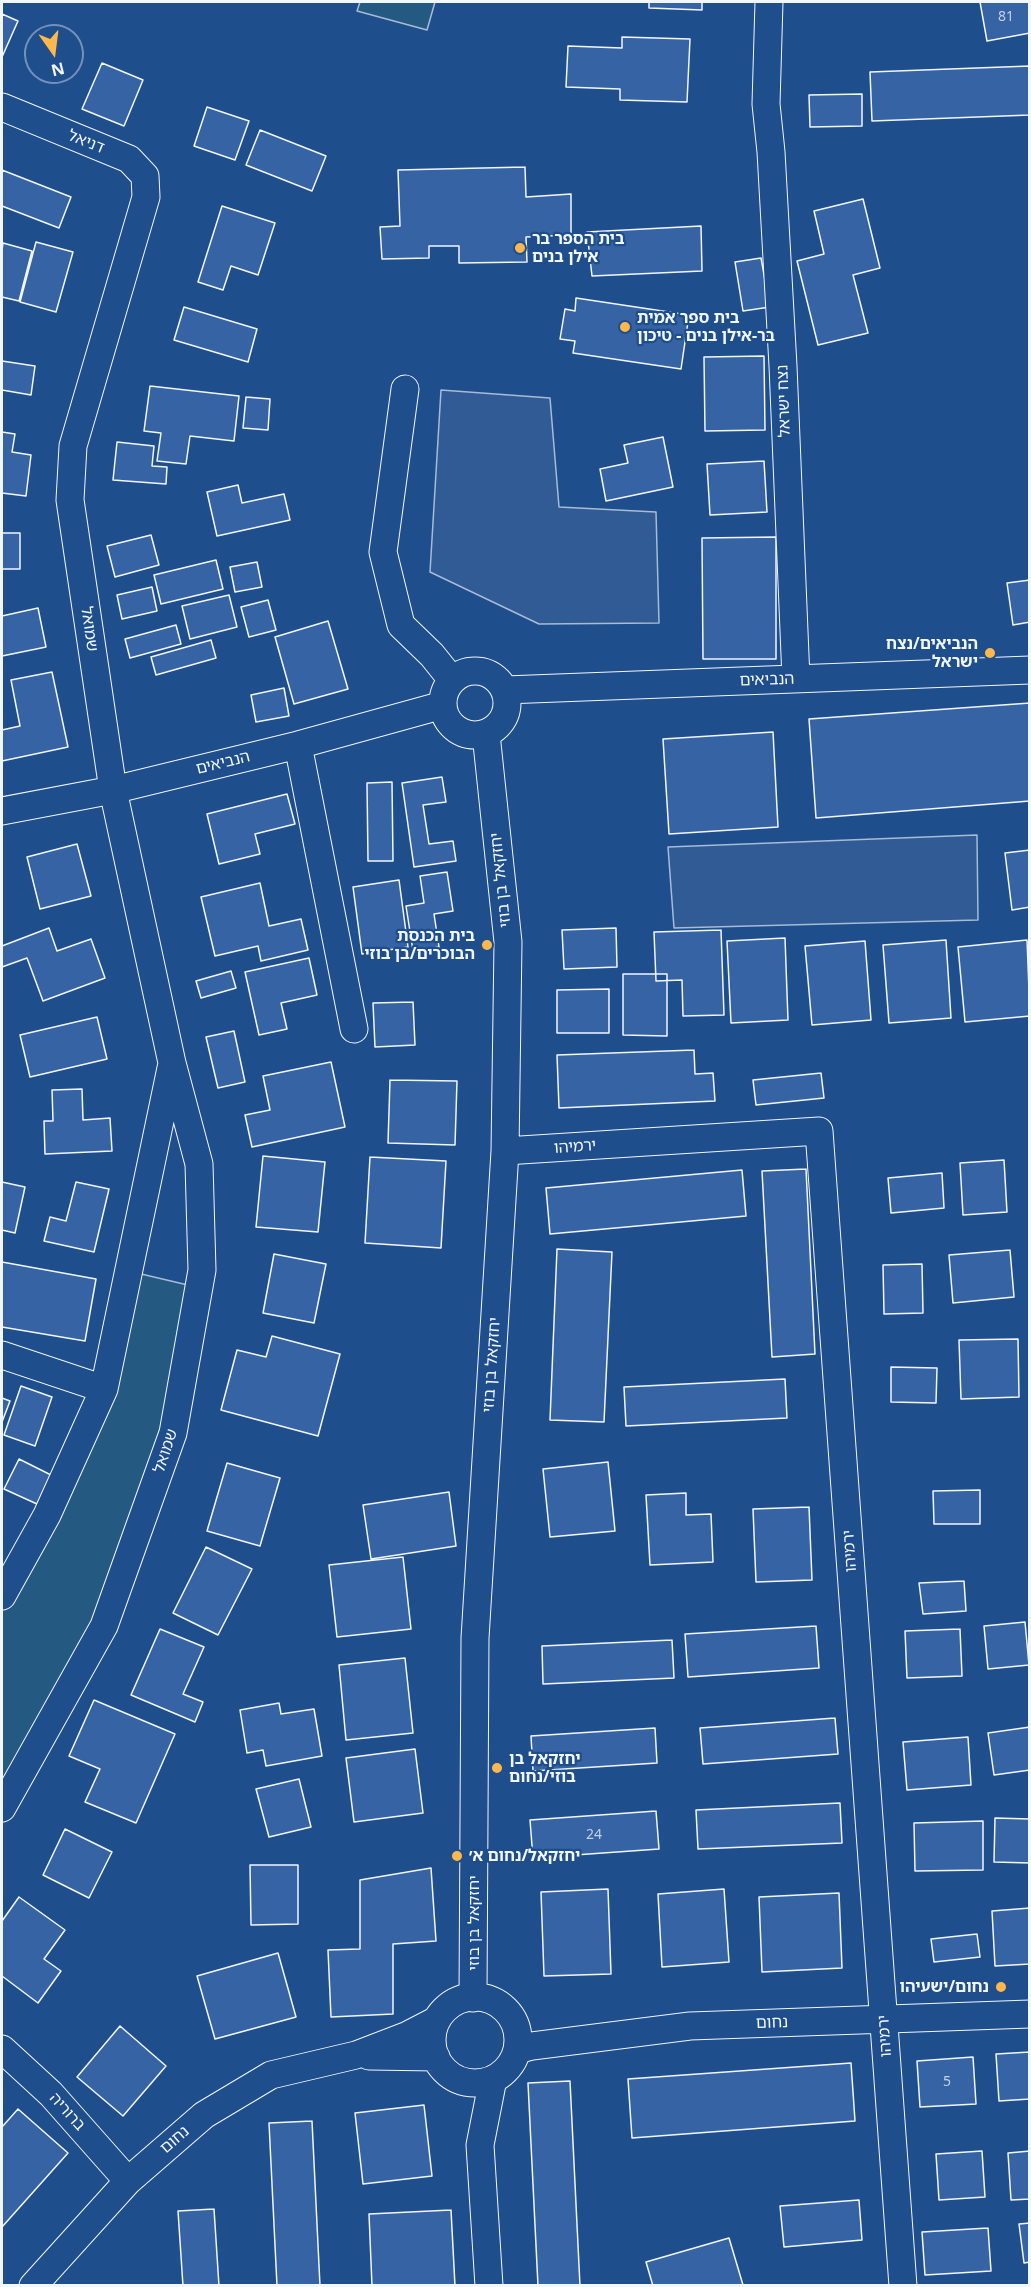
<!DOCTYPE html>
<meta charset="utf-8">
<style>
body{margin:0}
#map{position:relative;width:1031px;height:2287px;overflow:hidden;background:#1f4e8c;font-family:"Noto Sans",sans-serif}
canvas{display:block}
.frame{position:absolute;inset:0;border:3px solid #f2f6ff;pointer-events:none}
.north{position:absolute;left:24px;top:24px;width:60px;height:60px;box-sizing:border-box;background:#1f4e8c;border:2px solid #7391ba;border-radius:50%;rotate:166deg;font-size:16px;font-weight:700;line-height:24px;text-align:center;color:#f2f6ff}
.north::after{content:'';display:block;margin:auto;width:21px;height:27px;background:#ffb74d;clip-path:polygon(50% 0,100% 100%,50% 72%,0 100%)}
</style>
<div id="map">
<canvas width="1031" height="2287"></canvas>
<div class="frame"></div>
<div class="north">N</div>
</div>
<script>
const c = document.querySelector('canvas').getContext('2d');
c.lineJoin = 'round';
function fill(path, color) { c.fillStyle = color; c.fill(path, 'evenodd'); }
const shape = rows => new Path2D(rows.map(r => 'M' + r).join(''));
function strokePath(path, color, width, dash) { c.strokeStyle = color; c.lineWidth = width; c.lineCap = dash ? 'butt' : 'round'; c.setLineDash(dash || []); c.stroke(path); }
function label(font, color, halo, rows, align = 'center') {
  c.font = font + ' "Noto Sans","Noto Sans Hebrew",sans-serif'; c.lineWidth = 4.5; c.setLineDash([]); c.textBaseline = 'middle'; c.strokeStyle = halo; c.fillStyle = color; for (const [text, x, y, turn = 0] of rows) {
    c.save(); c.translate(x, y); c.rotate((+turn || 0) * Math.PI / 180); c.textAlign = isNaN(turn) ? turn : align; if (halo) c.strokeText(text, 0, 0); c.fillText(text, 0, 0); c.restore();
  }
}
const green = shape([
 [360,2,435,2,427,30,357,11,360,2],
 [137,1273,192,1286,153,1465,108,1602,2,1794,2,1603,137,1273]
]);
const parking = shape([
 [441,390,550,398,559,507,656,512,659,623,539,624,430,572,441,390],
 [977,835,978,920,674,928,668,847,977,835]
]);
const building = shape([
 [649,2,702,2,702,10,649,8,649,2],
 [980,2,1030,2,1030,33,987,41,980,2],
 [2,14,18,21,2,57,2,14],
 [622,37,690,39,687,102,620,100,620,89,566,87,568,46,622,48,622,37],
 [102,63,143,80,124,126,82,109,102,63],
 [1030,66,1030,115,872,121,870,72,1030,66],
 [862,94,862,126,810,127,809,95,862,94],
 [207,107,249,121,235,160,194,146,207,107],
 [260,130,326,156,312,191,246,165,260,130],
 [525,167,526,197,571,194,571,235,526,237,527,262,459,263,459,246,429,246,429,258,382,259,380,227,400,226,398,170,525,167],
 [2,170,71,197,59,228,2,206,2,170],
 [863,199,880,268,853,275,868,333,818,345,797,261,824,254,814,211,863,199],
 [222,206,275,223,258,275,231,266,223,290,198,282,222,206],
 [701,226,702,271,592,276,587,232,701,226],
 [36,242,73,252,56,312,20,302,36,242],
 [3,243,32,251,19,301,2,297,2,250,3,243],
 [761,258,770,307,743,311,735,262,761,258],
 [576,298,689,315,681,369,573,353,575,341,560,339,565,309,575,311,576,298],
 [184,307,257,329,248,362,174,340,184,307],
 [764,356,765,430,705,431,704,357,764,356],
 [2,361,35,366,31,395,2,390,2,361],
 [150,386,239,396,234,441,190,436,186,464,157,461,161,433,144,431,150,386],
 [246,397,270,399,268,430,243,428,246,397],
 [2,432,15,434,12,452,31,455,26,496,2,493,2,432],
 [663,437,673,487,606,501,600,469,628,463,624,445,663,437],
 [117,442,154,446,152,466,167,467,166,484,113,480,117,442],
 [764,461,767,512,710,515,707,464,764,461],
 [238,485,242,503,284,494,290,520,217,536,207,492,238,485],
 [2,533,20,533,20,569,2,569,2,533],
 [151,535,159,565,115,577,107,546,151,535],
 [776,537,776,659,703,659,702,538,776,537],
 [216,560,223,589,161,604,154,575,216,560],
 [257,562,262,587,235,592,230,567,257,562],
 [1030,580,1030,622,1013,625,1007,583,1030,580],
 [152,587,157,611,122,619,117,595,152,587],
 [229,595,237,627,190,639,182,606,229,595],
 [268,600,276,630,249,637,241,607,268,600],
 [38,608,46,647,2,656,2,616,38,608],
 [328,621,348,689,294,704,275,637,328,621],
 [176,625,181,644,130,658,125,639,176,625],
 [211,640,216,658,156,675,151,657,211,640],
 [52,672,68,747,2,761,2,730,20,726,11,680,52,672],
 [284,688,289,716,256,722,251,695,284,688],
 [1030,703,1030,801,816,818,809,719,1030,703],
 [773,732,778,827,669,834,663,739,773,732],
 [442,777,446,802,423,805,429,844,453,841,456,861,414,867,402,783,442,777],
 [392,782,393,861,368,861,367,783,392,782],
 [287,794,295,824,255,834,260,854,219,864,207,814,287,794],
 [77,844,91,896,40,909,27,857,77,844],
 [1030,850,1030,907,1012,910,1005,853,1030,850],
 [447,872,453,911,434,914,439,947,413,951,406,906,424,903,420,876,447,872],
 [399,880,408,947,362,954,353,887,399,880],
 [260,883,269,926,301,919,308,950,261,961,258,946,215,956,201,897,260,883],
 [49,928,57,951,91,939,105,978,43,1001,27,958,2,967,2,946,49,928],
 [616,928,617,967,564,969,562,930,616,928],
 [721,930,724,1015,683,1016,682,980,656,981,654,932,721,930],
 [785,938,788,1020,731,1023,727,941,785,938],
 [946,940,951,1018,889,1023,883,945,946,940],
 [1027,940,1030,1016,965,1022,958,947,1027,940],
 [865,941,871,1020,812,1025,805,946,865,941],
 [309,958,317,995,281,1003,287,1029,259,1035,245,972,309,958],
 [231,971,236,988,201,998,196,981,231,971],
 [623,974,667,974,667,1036,623,1035,623,974],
 [609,989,609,1033,557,1033,557,990,609,989],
 [413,1002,415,1045,375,1047,373,1003,413,1002],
 [97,1017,107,1059,30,1077,20,1035,97,1017],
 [234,1031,245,1082,218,1088,206,1037,234,1031],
 [694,1050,695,1074,713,1073,715,1101,559,1108,557,1055,694,1050],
 [331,1062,345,1127,252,1147,245,1115,270,1110,263,1076,331,1062],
 [821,1073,824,1098,756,1105,753,1080,821,1073],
 [390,1080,457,1081,455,1145,388,1143,390,1080],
 [82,1089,83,1120,110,1118,112,1151,45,1154,44,1121,53,1121,52,1090,82,1089],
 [263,1156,325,1162,318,1232,256,1227,263,1156],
 [370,1157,446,1161,441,1248,365,1243,370,1157],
 [1004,1160,1007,1212,963,1215,960,1163,1004,1160],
 [806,1169,815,1354,772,1357,762,1171,806,1169],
 [742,1170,746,1216,550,1234,546,1188,742,1170],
 [942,1173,944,1208,891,1213,888,1178,942,1173],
 [2,1182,25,1187,15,1233,2,1230,2,1182],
 [76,1182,109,1189,94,1252,44,1241,50,1217,66,1221,76,1182],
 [557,1249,612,1252,604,1422,550,1420,557,1249],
 [1010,1250,1014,1297,953,1303,949,1255,1010,1250],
 [274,1254,326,1264,314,1323,263,1313,274,1254],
 [2,1262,96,1279,85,1341,2,1327,2,1262],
 [922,1264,923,1313,884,1314,883,1265,922,1264],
 [272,1336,340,1354,318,1436,221,1410,237,1350,266,1357,272,1336],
 [1018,1339,1019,1397,961,1399,959,1340,1018,1339],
 [891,1367,937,1368,936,1403,891,1402,891,1367],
 [785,1379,787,1418,626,1426,624,1387,785,1379],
 [21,1386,52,1397,35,1446,4,1435,21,1386],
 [2,1398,10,1401,2,1422,2,1398],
 [19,1459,51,1475,37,1504,4,1489,19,1459],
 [608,1462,615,1531,550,1537,543,1469,608,1462],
 [227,1463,280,1478,260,1546,207,1531,227,1463],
 [980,1490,980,1524,934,1524,933,1491,980,1490],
 [449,1492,456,1546,371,1559,363,1505,449,1492],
 [686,1493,686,1515,711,1514,713,1562,650,1565,646,1495,686,1493],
 [809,1507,812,1580,756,1582,753,1509,809,1507],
 [206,1547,252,1569,218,1635,173,1613,206,1547],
 [403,1557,411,1629,337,1637,329,1565,403,1557],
 [964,1581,966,1611,923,1614,919,1583,964,1581],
 [1025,1622,1029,1665,988,1669,984,1626,1025,1622],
 [816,1626,819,1668,688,1677,685,1634,816,1626],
 [160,1629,204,1647,183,1694,203,1702,195,1722,131,1695,160,1629],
 [960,1629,962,1676,907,1678,905,1631,960,1629],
 [672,1640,674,1678,543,1684,542,1646,672,1640],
 [405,1658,413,1733,346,1740,339,1665,405,1658],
 [94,1700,175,1734,136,1823,85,1802,100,1769,69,1756,94,1700],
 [279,1703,281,1714,314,1709,322,1756,266,1766,263,1750,247,1753,240,1710,279,1703],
 [835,1718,838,1754,703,1764,700,1728,835,1718],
 [1030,1727,1030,1770,994,1775,988,1733,1030,1727],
 [655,1728,657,1763,533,1771,531,1736,655,1728],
 [968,1737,971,1785,907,1790,903,1742,968,1737],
 [415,1749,423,1813,354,1822,346,1758,415,1749],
 [299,1779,311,1827,269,1837,256,1789,299,1779],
 [840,1803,842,1843,698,1849,696,1810,840,1803],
 [656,1811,659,1849,533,1858,530,1820,656,1811],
 [995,1818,1030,1819,1030,1863,994,1862,995,1818],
 [983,1821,983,1870,915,1871,914,1823,983,1821],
 [65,1829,112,1852,89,1898,43,1875,65,1829],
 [250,1865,298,1865,298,1924,251,1925,250,1865],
 [431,1868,436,1941,393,1944,393,2014,331,2017,328,1950,360,1949,360,1880,431,1868],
 [608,1889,611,1974,544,1976,541,1892,608,1889],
 [724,1889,729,1962,662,1967,658,1894,724,1889],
 [839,1893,842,1968,762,1972,759,1897,839,1893],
 [19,1897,65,1930,44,1959,61,1971,38,2003,2,1976,2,1921,19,1897],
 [1030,1908,1030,1964,995,1966,992,1911,1030,1908],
 [977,1934,980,1957,934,1962,931,1939,977,1934],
 [278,1953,296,2017,215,2039,197,1976,278,1953],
 [120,2026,166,2066,123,2116,77,2077,120,2026],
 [1030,2052,1030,2099,999,2101,996,2054,1030,2052],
 [973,2057,976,2104,920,2107,917,2061,973,2057],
 [851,2063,855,2121,632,2138,628,2079,851,2063],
 [570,2081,580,2286,538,2286,528,2083,570,2081],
 [424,2105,432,2176,363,2184,355,2113,424,2105],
 [18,2109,68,2153,2,2227,2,2127,18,2109],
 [312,2121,320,2286,277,2286,269,2123,312,2121],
 [982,2151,985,2197,939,2200,936,2154,982,2151],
 [1030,2151,1030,2199,1011,2200,1008,2153,1030,2151],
 [859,2200,862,2240,784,2247,780,2206,859,2200],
 [214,2209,219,2286,183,2286,178,2211,214,2209],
 [451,2210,455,2286,372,2286,369,2214,451,2210],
 [1030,2223,1030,2262,1024,2263,1019,2224,1030,2223],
 [988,2228,991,2271,925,2275,922,2232,988,2228],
 [729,2238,743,2285,653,2286,646,2262,729,2238]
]);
const minor = shape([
 [769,2,766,104,771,152,783,366,796,679],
 [2,107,129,159,145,176,146,197,73,446,70,500,113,790,172,1063,199,1164,202,1270,173,1433,104,1626,2,1808],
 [405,389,383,552,401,625,432,655,452,680],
 '443 703a32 32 0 1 1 64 0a32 32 0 1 1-64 0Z',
 [505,690,1030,670],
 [298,745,354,1029],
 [2,811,113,790,298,745,443,705],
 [505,1151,819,1131,903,2286],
 [2,1355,104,1389],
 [2,1596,47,1515,104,1389,171,1068],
 '432 2040a43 43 0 1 1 86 0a43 43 0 1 1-86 0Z',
 [473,1998,475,1638,505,1151,508,942,486,734],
 [2,2049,51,2094,128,2181],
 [517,2050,532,2046,690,2026,1030,2014],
 [369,2056,436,2057],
 [33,2286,128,2181,204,2115,271,2075,356,2055,408,2035,437,2020],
 [489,2286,480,2145,493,2079]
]);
const markers = [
 [520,248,6,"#ffb74d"],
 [625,327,6,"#ffb74d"],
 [990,653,6,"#ffb74d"],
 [487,945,6,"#ffb74d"],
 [497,1768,6,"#ffb74d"],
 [457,1856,6,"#ffb74d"],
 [1001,1987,6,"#ffb74d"]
];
const numberNames = [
 ["81",1006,17],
 ["24",594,1835],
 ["5",947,2082]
];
const streetNames = [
 ["דניאל",86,142,22],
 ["נצח ישראל",784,401,-92],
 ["שמואל",89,629,82],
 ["הנביאים",767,680,-2],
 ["הנביאים",223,763,-14],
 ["יחזקאל בן בוזי",501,880,-96],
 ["ירמיהו",575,1147,-4],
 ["יחזקאל בן בוזי",492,1365,-86],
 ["שמואל",166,1451,-72],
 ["ירמיהו",850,1551,-94],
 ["יחזקאל בן בוזי",474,1923,-90],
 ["נחום",772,2023,-2],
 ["ירמיהו",885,2036,-94],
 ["ברוריה",67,2112,48],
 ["נחום",175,2140,-41]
];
const poiNames = [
 ["בית הספר בר",532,239],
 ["אילן בנים",532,257],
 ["בית ספר אמית",637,318],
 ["בר-אילן בנים - טיכון",637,336],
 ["הנביאים/נצח",978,644,"right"],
 ["ישראל",978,662,"right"],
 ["בית הכנסת",475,936,"right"],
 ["הבוכרים/בן בוזי",475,954,"right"],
 ["יחזקאל בן",509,1759],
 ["בוזי/נחום",509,1777],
 ["יחזקאל/נחום א׳",469,1856],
 ["נחום/ישעיהו",989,1987,"right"]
];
fill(green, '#245a82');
strokePath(green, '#a8bbd7', 1.5);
fill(parking, '#305b95');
strokePath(parking, '#a8bbd7', 1.5);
fill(building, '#3563a3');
strokePath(building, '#f2f6ff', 1.5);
strokePath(minor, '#f2f6ff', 29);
strokePath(minor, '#1f4e8c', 27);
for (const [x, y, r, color] of markers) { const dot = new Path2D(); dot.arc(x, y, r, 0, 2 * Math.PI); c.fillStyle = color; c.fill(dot); strokePath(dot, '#1f4e8c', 2); }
label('14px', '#c3d1e8', null, numberNames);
label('16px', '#f2f6ff', '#1f4e8c', streetNames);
label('bold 16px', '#f2f6ff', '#1f4e8c', poiNames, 'left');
</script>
